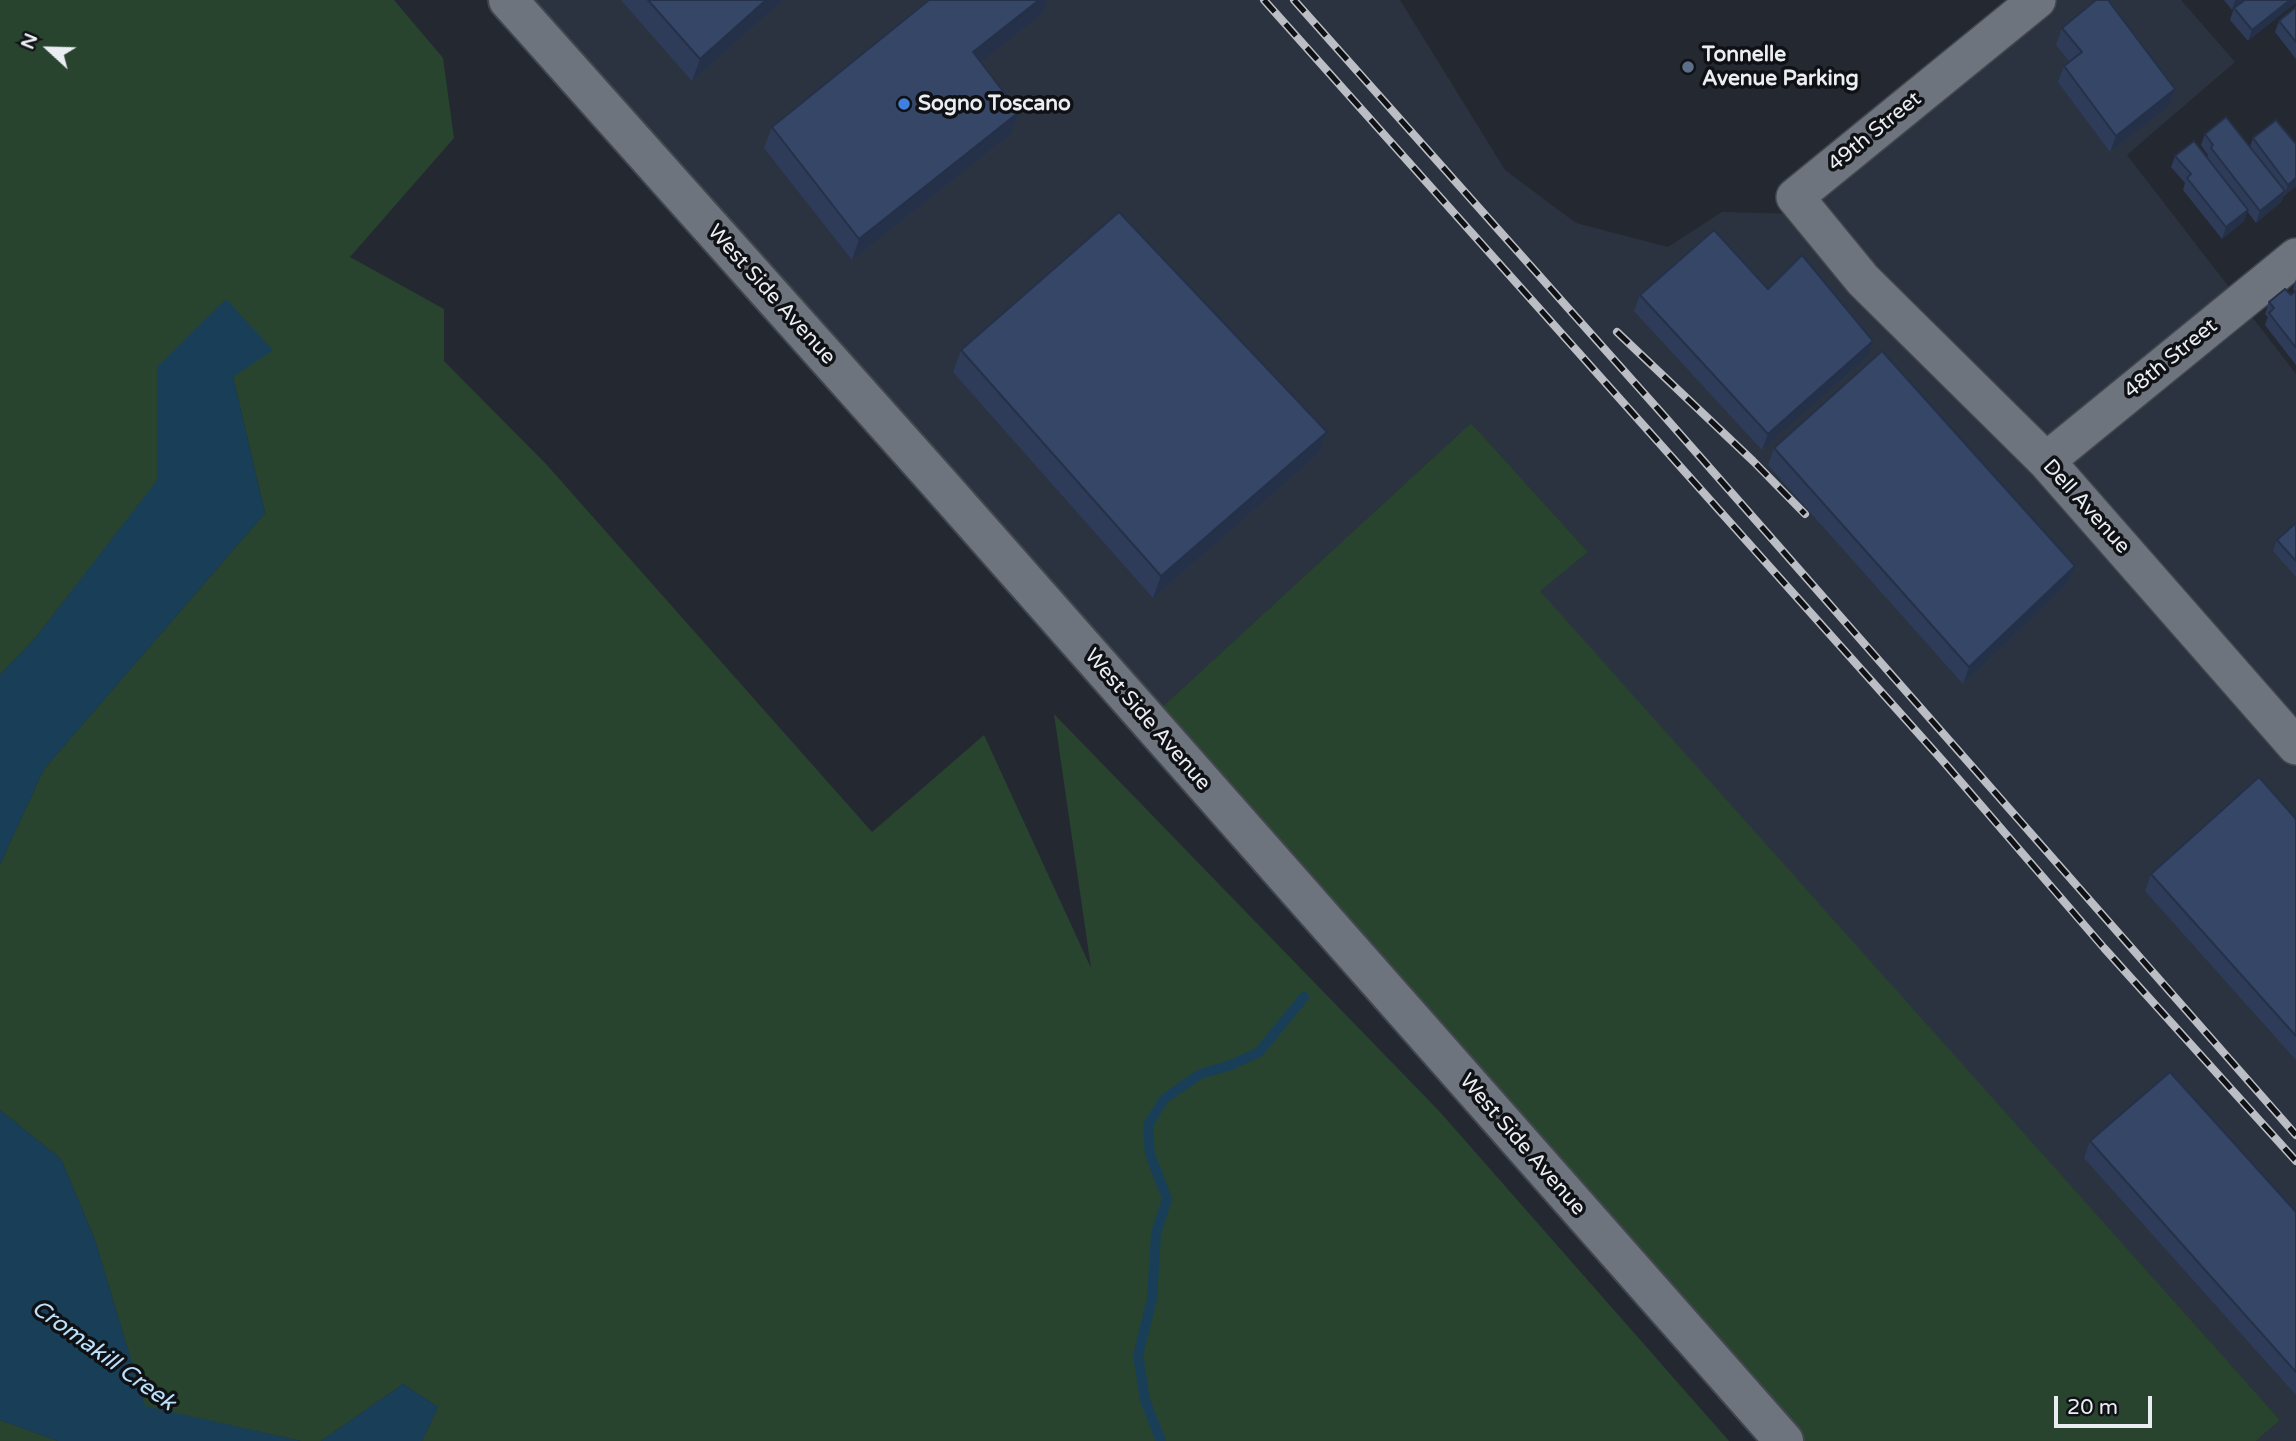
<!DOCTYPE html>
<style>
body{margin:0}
#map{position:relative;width:2296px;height:1441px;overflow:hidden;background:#242831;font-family:"Varela Round",sans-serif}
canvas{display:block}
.north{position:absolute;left:14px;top:14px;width:70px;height:70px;-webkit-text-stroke:5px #0f1115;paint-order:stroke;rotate:292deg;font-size:19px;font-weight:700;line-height:28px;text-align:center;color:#eaedf2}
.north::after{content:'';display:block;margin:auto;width:24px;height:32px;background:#eaedf2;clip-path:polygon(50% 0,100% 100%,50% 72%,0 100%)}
.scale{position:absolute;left:2054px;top:1396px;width:98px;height:32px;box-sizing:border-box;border:4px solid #eaedf2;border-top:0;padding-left:9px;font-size:21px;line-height:24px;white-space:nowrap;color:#eaedf2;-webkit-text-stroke:5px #0f1115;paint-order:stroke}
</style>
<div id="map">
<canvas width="2296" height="1441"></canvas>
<div class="north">N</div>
<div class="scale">20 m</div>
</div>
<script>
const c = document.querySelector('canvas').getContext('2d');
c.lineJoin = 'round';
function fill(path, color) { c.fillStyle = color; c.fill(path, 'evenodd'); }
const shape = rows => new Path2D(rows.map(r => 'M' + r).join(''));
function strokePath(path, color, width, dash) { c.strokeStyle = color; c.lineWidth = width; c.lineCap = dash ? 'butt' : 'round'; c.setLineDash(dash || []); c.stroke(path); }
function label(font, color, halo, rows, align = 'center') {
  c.font = font + ' "Varela Round",sans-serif'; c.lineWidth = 7; c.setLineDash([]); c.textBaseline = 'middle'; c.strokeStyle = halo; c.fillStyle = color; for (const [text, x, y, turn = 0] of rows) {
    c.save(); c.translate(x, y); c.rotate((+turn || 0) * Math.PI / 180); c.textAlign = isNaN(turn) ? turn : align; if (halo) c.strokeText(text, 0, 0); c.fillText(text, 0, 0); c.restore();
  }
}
const built = shape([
 [509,0,1400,0,1505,170,1576,223,1668,247,1722,212,1797,214,2054,0,2181,0,2235,62,2127,155,2296,374,2296,1441,2256,1441,2280,1420,1539,591,1588,552,1471,423,1147,721]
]);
const green = shape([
 [0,0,394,0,443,58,454,138,350,257,444,309,444,361,546,464,872,832,984,735,1091,968,1054,714,1440,1112,1729,1441,422,1441,438,1407,403,1384,321,1441,301,1441,145,1407,95,1240,61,1159,0,1110,0,864,44,769,265,513,233,377,157,367,158,480,36,637,0,675],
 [1471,423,1588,552,1540,591,2280,1420,2256,1441,1785,1441,1147,721],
 [0,1420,58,1441,0,1441]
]);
const water = shape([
 [226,299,273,350,233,377,265,513,44,769,0,864,0,675,36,637,157,480,157,367],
 [0,1110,61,1159,95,1240,145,1406,301,1441,58,1441,0,1420],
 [403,1384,438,1407,422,1441,321,1441]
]);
const stream = shape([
 [1161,1441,1145,1400,1138,1355,1152,1299,1156,1233,1167,1199,1150,1154,1148,1125,1164,1099,1200,1074,1231,1065,1259,1052,1304,997]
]);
const street = shape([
 [2037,0,1795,197,1863,280,2046,461,2296,746],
 [2046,461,2296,257]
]);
const secondary = shape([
 [508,0,938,482,1784,1441]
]);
const rail = shape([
 [1264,0,1942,760,2104,948,2296,1161],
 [1294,0,1665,417,2296,1135],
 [1617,332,1753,461,1805,514]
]);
const wall = shape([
 [621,0,783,0,692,81],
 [929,0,1047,0,1043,13,980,62,1019,112,1011,134,852,260,764,148,772,127],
 [2224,0,2296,0,2248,41,2230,20,2234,8,2232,10],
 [2296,7,2296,59,2275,32,2279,21],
 [2062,28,2175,89,2169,106,2110,152,2058,82,2064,66,2069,61,2056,45],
 [2205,134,2250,147,2253,138,2296,144,2296,186,2284,196,2284,195,2281,202,2256,223,2247,211,2244,221,2222,239,2183,190,2185,183,2171,167,2175,156,2207,158,2208,155,2201,145],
 [2296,279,2296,365,2265,325,2268,317,2265,314,2269,302,2291,295,2295,292,2293,289],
 [1768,289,1867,357,1762,450,1634,311,1640,295],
 [961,350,1327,432,1319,453,1153,598,953,372],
 [1774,448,2075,566,2068,583,1963,684,1768,465],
 [2296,523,2296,577,2273,551,2277,540],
 [2296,819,2296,1060,2145,891,2151,874],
 [2090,1141,2296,1212,2296,1395,2084,1158]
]);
const shadedWall = shape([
 [766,0,783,0,692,81,700,59],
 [1039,0,1047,0,1043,13,965,74,973,52],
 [2235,0,2245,0,2232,10],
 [2290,0,2296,0,2296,3,2248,41,2252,30],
 [2175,89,2169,106,2110,152,2116,136],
 [1019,112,1011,134,852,260,859,239],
 [2296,178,2296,186,2284,196,2288,185],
 [2285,191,2281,202,2256,223,2260,211],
 [2248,210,2244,221,2222,239,2226,227],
 [1873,341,1867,357,1762,450,1768,434],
 [1327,432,1319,453,1153,598,1161,576],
 [2075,566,2068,583,1963,684,1969,667]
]);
const building = shape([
 [648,0,766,0,700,59,648,0],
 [929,0,1039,0,973,52,1019,112,859,239,772,127,929,0],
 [2096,0,2108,0,2175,89,2116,136,2064,66,2082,52,2062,28,2096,0],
 [2245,0,2290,0,2252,30,2234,8,2245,0],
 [2296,7,2296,42,2279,21,2296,7],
 [2226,117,2285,191,2260,211,2211,148,2213,145,2205,134,2226,117],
 [2276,120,2296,144,2296,178,2288,185,2253,138,2276,120],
 [2194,141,2248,210,2226,227,2187,178,2191,174,2175,156,2194,141],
 [1119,212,1327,432,1161,576,961,350,1119,212],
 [1714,230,1768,289,1802,255,1873,341,1768,434,1640,295,1714,230],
 [2285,289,2291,295,2296,291,2296,348,2269,313,2274,308,2269,302,2285,289],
 [1882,351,2075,566,1969,667,1774,448,1882,351],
 [2296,523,2296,561,2277,540,2296,523],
 [2259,777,2296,819,2296,1036,2151,874,2259,777],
 [2170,1072,2296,1212,2296,1372,2090,1141,2170,1072]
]);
const markers = [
 [1688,67,7,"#5c6f8a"],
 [904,104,7,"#3f7fe0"]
];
const poiNames = [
 ["Tonnelle",1702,55],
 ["Avenue Parking",1702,79],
 ["Sogno Toscano",918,104]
];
const streetNames = [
 ["49th Street",1875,132,-39],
 ["West Side Avenue",771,295,48],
 ["48th Street",2171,359,-39],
 ["Dell Avenue",2086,507,48],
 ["West Side Avenue",1147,720,49],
 ["West Side Avenue",1522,1145,49]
];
const waterNames = [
 ["Cromakill Creek",103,1356,36]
];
fill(built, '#2c3340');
fill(green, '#28442f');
fill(water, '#193f58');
strokePath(stream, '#193f58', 10);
strokePath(street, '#42464d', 40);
strokePath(secondary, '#42464d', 42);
strokePath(street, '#6e747e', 37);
strokePath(secondary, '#6e747e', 38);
strokePath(rail, '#bbbec4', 8);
strokePath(rail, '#0f1115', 5, [16]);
fill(wall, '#2e3c59');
fill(shadedWall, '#253148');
fill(building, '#354667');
strokePath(building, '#253148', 2);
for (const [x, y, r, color] of markers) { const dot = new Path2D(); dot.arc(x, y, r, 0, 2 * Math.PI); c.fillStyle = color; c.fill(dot); strokePath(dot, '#0f1115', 2.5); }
label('bold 21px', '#eaedf2', '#0f1115', poiNames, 'left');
label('21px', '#eaedf2', '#0f1115', streetNames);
label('italic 23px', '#bbe1fc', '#0f1115', waterNames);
</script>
